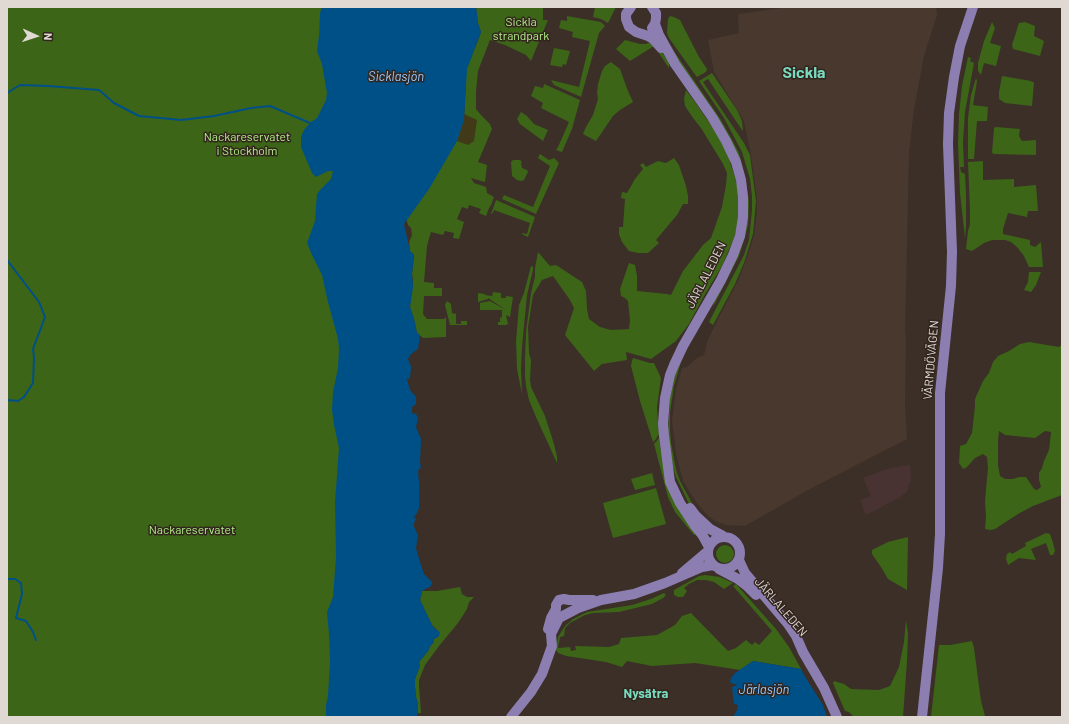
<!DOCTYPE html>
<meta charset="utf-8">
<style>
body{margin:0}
#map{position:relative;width:1069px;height:724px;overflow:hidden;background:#3b2f27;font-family:Barlow,sans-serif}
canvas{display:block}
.frame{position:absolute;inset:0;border:8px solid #e0d8d3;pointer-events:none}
.north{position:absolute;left:16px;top:16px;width:40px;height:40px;-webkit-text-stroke:3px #31251d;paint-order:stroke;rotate:93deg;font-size:11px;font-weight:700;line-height:16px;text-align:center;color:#e0d8d3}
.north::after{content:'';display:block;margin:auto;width:14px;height:18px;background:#e0d8d3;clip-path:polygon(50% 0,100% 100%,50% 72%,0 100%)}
</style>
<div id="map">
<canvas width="1069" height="724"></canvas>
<div class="frame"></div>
<div class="north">N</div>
</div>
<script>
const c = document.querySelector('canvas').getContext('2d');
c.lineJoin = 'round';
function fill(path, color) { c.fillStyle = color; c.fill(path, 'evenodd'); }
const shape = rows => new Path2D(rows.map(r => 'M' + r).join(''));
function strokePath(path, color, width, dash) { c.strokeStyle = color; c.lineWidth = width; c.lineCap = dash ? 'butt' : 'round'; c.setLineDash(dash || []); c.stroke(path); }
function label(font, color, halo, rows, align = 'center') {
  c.font = font + ' Barlow,sans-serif'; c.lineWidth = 3; c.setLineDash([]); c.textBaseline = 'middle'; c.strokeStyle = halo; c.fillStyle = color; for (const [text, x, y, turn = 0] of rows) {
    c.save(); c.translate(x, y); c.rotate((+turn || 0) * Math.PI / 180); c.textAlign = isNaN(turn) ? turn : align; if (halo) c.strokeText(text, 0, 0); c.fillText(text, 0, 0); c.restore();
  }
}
const commercial = shape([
 [784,7,936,7,937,15,924,56,914,109,909,153,905,333,906,336,905,404,907,439,810,489,745,526,726,525,715,521,708,516,696,502,683,481,676,454,672,421,676,389,682,368,687,367,697,358,704,355,707,342,719,317,738,281,745,263,754,236,757,209,757,200,751,155,744,121,714,72,708,40,739,33,738,14,782,8]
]);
const industrial = shape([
 [910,465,911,482,909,483,908,491,899,498,866,515,860,500,871,496,863,478,887,469,901,466]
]);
const green = shape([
 [7,7,410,7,366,717,7,717],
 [476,7,543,7,543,20,548,20,531,61,526,55,505,45,490,40,478,71,476,92,476,109,481,115,490,124,492,129,478,162,487,165,485,182,471,178,474,183,486,187,487,193,494,197,491,205,489,208,486,216,479,213,481,209,469,205,468,209,462,207,457,219,464,222,459,239,453,238,454,233,445,231,443,235,431,232,427,246,424,282,434,283,434,288,442,288,442,296,424,296,423,314,427,319,444,319,446,317,446,337,423,338,417,333,414,319,410,307,413,280,412,274,414,255,410,251,409,242,412,235,411,228,408,225,406,218,464,120,466,78,457,86,471,58,480,35,481,32,478,23],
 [595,7,616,7,608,23,601,19,593,17],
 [567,16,601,22,605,26,599,33,581,97,554,85,551,80,579,87,590,41,572,37,573,32,559,28,561,20,567,21],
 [670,16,674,17,680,20,699,57,707,69,706,72,697,77,696,76,669,38,667,33,668,19],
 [992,22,995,28,990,43,1001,46,996,66,984,63,981,75,978,71,978,63,984,41],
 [1025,22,1035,26,1034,36,1044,41,1040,56,1013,49,1012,45,1019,23],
 [665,38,721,120,730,136,739,153,745,176,749,202,748,225,744,240,739,256,715,303,713,306,714,301,736,259,745,185,668,46],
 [625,40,640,44,646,44,648,43,653,43,662,52,669,63,669,68,654,46,630,61,616,49],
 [554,48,570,51,566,65,563,64,562,67,550,65],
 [968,57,971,58,970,61,974,63,965,112,963,142,964,167,960,167,961,172,965,174,966,194,966,226,965,238,960,193,958,144,959,114,962,86],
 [611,62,620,69,628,91,633,102,620,110,613,116,596,141,583,134,586,127,593,115,598,99,597,93,598,84,602,71,605,66],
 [712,73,737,110,742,121,743,131,740,127,708,79,703,82,744,143,750,155,756,201,753,234,744,263,735,284,713,325,709,322,744,255,749,240,752,210,752,196,750,179,742,152,724,118,699,81],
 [1002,76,1031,81,1032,82,1034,82,1032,106,1005,103,999,99,999,92],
 [976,78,977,81,973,105,988,107,987,121,977,121,974,159,968,159,968,118,971,95],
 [544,84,580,100,572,129,562,152,556,150,558,147,569,122,541,108,543,103,531,96,535,86,543,88],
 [686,90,695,102,724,144,734,174,739,192,739,220,734,238,722,266,704,296,689,324,676,341,651,359,626,352,627,360,602,364,594,371,565,335,574,308,570,300,553,276,542,280,533,295,528,327,529,353,531,360,530,380,531,387,545,416,554,444,557,457,557,463,536,417,529,400,526,386,525,377,525,359,526,332,531,293,535,277,535,268,538,252,550,266,556,265,582,282,586,291,587,309,589,319,600,327,611,330,629,329,630,320,628,301,625,298,621,296,620,289,629,263,635,265,637,276,637,291,667,294,671,295,683,271,703,245,711,238,722,207,726,185,727,173,723,164,701,128,693,118,685,106,684,99],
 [521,112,527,116,534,124,548,130,543,141,520,124,517,119],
 [996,127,1020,129,1019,136,1022,141,1036,140,1036,155,994,154,992,153,994,128],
 [540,154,549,160,554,158,559,163,536,214,502,199,504,195,533,207,550,166,538,158],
 [674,158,679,165,686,186,688,196,688,204,683,204,677,215,656,240,659,243,648,253,638,253,629,251,622,242,619,234,619,227,623,227,625,199,621,198,622,192,627,193,635,179,643,169,640,165,643,163,646,167,658,161,666,163],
 [513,160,520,160,522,162,521,163,522,168,527,170,528,172,524,180,521,181,517,180,512,176,511,162],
 [983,161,983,180,1014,179,1014,187,1036,185,1038,211,1028,211,1027,217,1008,213,1003,229,1003,234,1030,240,1030,245,1035,247,1041,242,1043,267,1029,267,1024,256,1017,247,1011,242,1005,240,992,240,984,243,972,251,966,249,968,231,970,224,970,210,968,162],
 [496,200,535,217,528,237,522,234,522,233,527,234,530,223,494,210,492,214,491,214],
 [531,266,533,267,533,270,527,295,522,347,521,369,522,394,517,369,516,341,519,305,524,293],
 [1029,272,1041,272,1036,285,1031,292,1024,290,1028,282],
 [493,292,501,293,501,298,506,298,506,296,513,297,510,317,506,315,508,324,506,325,498,325,498,322,500,322,500,318,502,317,502,310,480,310,480,303,490,301,506,310,506,312,506,310,488,298,488,299,478,302,478,293,485,294,485,295,492,296],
 [447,301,451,304,452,313,456,314,456,324,461,324,461,321,467,321,467,325,450,325,445,305],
 [1029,342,1059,347,1062,344,1062,495,1033,506,1018,514,995,529,990,530,985,529,986,517,985,501,988,467,987,457,983,454,975,458,967,467,963,469,959,463,960,446,966,444,972,433,975,406,975,399,983,381,989,373,993,362,998,356,1009,351,1020,344],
 [999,431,1005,435,1035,438,1045,431,1051,432,1049,450,1044,461,1042,468,1039,473,1039,480,1041,487,1037,490,1034,489,1026,477,1019,477,1013,479,1005,479,1000,476,998,465,998,441],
 [683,355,674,386,670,412,670,430,671,443,676,470,680,481,693,505,690,506,676,477,671,460,668,432,670,397,679,359],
 [633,358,650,363,654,363,661,378,657,407,659,434,656,439,653,442,640,401,631,366,632,361],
 [659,438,661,452,697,534,694,535,675,512,668,497,654,444],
 [652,473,655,485,635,490,631,479],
 [656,488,666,524,613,538,603,503],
 [1046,533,1050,534,1053,543,1055,551,1053,555,1050,555,1046,543,1031,549,1036,560,1019,558,1008,565,1006,559,1007,554,1010,552,1012,554,1026,546,1025,543],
 [908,537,907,590,888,579,881,567,874,557,872,554,872,550,888,542],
 '716 554a9 9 0 1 1 18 0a9 9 0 1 1-18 0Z',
 [705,575,720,577,733,583,724,589,714,582,706,580,697,580,689,584,684,588,687,591,683,597,678,597,674,595,674,590,699,576],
 [736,584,776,629,789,647,801,669,753,661,740,670,695,663,652,666,627,661,622,667,606,662,566,656,558,653,556,650,558,637,565,626,573,619,587,612,632,605,651,599,664,593,666,595,663,598,652,604,619,612,593,613,585,615,570,623,565,628,564,636,560,637,558,648,570,647,571,651,576,650,575,646,609,647,619,644,621,638,657,635,675,625,682,616,691,613,728,651,736,648,746,640,752,645,755,642,759,645,772,631,733,586],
 [460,587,462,594,467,597,474,597,469,602,467,609,458,623,439,646,425,665,419,680,419,685,421,713,418,713,418,704,416,697,415,687,415,679,420,666,419,662,428,651,431,645,434,642,434,639,439,636,437,630,432,625,420,600,422,591,437,591],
 [906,620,908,634,907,661,903,717,854,717,849,712,845,711,833,683,834,681,844,684,851,689,879,690,890,686,899,667,904,642],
 [972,641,974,648,981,701,985,716,987,717,931,717,939,645,950,645]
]);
const sand = shape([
 [464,114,477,120,474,141,468,145,457,141,464,120]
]);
const water = shape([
 [322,7,476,7,478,23,481,32,467,69,464,120,457,141,429,189,404,224,410,251,414,255,412,274,413,287,410,307,414,319,417,333,420,335,418,349,411,354,408,359,411,367,410,378,407,379,410,390,416,397,416,404,412,407,412,413,416,414,418,418,416,427,421,439,420,463,421,467,418,471,419,483,419,508,417,513,414,517,416,519,414,523,414,527,418,535,416,548,420,562,424,574,432,582,431,586,422,591,420,600,432,625,435,629,440,632,439,636,434,639,434,642,431,645,428,651,419,662,420,666,415,679,415,687,416,697,418,704,418,713,416,717,326,717,326,705,328,696,330,662,329,634,327,612,333,597,336,557,335,502,339,448,334,425,332,410,333,392,338,368,339,349,338,339,328,302,322,275,312,255,307,243,315,221,317,194,320,190,331,179,333,171,328,171,316,177,312,173,301,147,301,137,304,130,310,123,317,118,326,100,327,93,322,64,317,51,319,35,320,13],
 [753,661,801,669,804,675,823,705,827,717,733,717,737,710,738,705,734,704,732,687,737,685,736,684,733,684,730,682,731,678,735,673]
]);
const stream = shape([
 [7,93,20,85,48,86,99,90,114,103,139,116,181,120,214,116,251,108,270,106,310,123],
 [7,260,39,302,45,317,33,349,34,358,33,383,24,397,18,401,7,400],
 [7,579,15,579,21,583,22,594,16,618,26,621,33,632,36,640]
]);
const secondary = shape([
 [631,7,626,14,626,19,629,27,636,32,648,36,653,39,661,48],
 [652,7,656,13,656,18,655,24,652,28],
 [655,24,659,35,675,64,712,117,726,141,736,162,741,180,743,197,743,217,740,236,733,255,721,280,683,346,674,365,670,375,665,398,663,424,664,436,670,482,680,503,695,526,703,536,709,547],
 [690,508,696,516,710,529,723,536],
 '708 553a16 16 0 1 1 32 0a16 16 0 1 1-32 0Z',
 [739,560,745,573,788,624,796,636,803,652,824,688,837,717],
 [719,569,738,579,747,586,756,595],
 [682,573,708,551],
 [548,629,551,618,556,609,556,605,559,600,564,599,569,600,593,600],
 [511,717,531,692,542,674,552,646,551,634,559,618,578,608,601,600,634,594,665,583,702,567,713,565],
 [922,717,938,568,940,534,940,393,951,286,952,252,948,144,949,113,954,77,960,46,973,7]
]);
const parkNames = [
 ["Sickla",521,22],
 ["strandpark",521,36],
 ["Nackareservatet",247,137],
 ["i Stockholm",247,151],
 ["Nackareservatet",192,530]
];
const streetNames = [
 ["JÄRLALEDEN",706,275,-63],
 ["VÄRMDÖVÄGEN",931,360,-85],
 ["JÄRLALEDEN",781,607,49]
];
const waterNames = [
 ["Sicklasjön",396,77],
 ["Järlasjön",764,690]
];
const neighbourhoodNames = [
 ["Nysätra",646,694]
];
const districtNames = [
 ["Sickla",804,73]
];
fill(commercial, '#49382e');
fill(industrial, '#483332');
fill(green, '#3c6518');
fill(sand, '#423919');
fill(water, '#005088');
strokePath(stream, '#005088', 2);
strokePath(secondary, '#8d7eb1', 10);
label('12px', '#b2ee88', '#31251d', parkNames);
label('12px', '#e0d8d3', '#31251d', streetNames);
label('italic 13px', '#98cafb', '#31251d', waterNames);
label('bold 13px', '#79dabf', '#31251d', neighbourhoodNames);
label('bold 16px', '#79dabf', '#31251d', districtNames);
</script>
